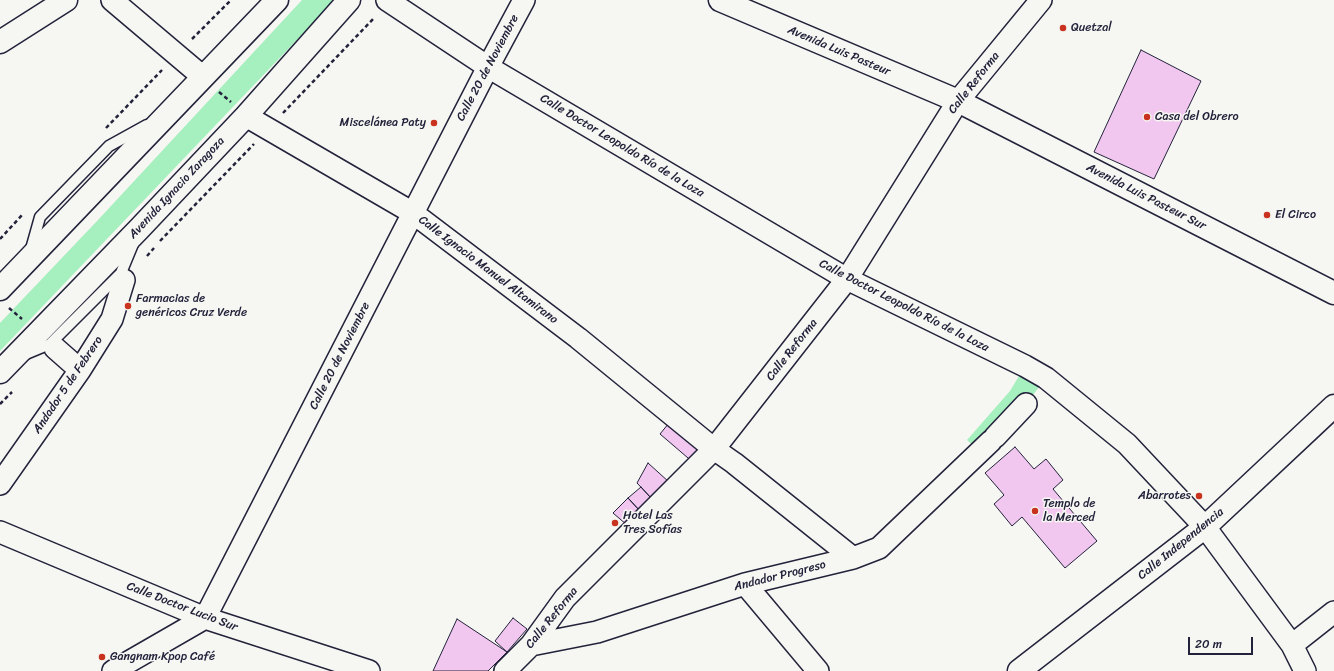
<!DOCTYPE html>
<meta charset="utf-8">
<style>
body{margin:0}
#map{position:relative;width:1334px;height:671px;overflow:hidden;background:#f6f6f2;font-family:Sriracha,sans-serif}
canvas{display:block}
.scale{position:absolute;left:1188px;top:637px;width:65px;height:18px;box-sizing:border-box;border:2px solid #22223b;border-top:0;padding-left:5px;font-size:12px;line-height:14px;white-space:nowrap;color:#22223b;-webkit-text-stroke:3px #f6f6f2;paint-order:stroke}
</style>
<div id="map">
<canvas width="1334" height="671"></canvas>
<div class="scale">20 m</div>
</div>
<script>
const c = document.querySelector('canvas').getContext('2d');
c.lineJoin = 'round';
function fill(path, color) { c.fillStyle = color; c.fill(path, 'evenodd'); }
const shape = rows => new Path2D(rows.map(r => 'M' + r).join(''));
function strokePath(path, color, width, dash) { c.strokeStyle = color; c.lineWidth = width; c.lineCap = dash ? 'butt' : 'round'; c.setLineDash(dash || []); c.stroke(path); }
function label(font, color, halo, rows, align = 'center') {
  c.font = font + ' Sriracha,sans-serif'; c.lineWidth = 3; c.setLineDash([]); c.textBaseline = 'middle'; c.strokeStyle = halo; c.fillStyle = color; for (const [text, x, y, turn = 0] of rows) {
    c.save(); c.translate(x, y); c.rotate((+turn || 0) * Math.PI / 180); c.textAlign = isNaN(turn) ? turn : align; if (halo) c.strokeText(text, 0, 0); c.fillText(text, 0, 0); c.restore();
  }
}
const green = shape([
 [302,0,335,0,0,351,0,323,98,220],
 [1025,366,1046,378,1026,404,980,452,967,440,1010,391]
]);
const building = shape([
 [1141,50,1201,81,1154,179,1094,152,1141,50],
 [669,423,704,454,695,464,660,434,669,423],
 [1015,447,1034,469,1046,459,1063,480,1053,489,1097,541,1065,568,1022,517,1012,526,994,504,1004,495,985,473,1015,447],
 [648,463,669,482,652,499,637,483,648,463],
 [641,487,652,499,640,511,628,498,641,487],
 [628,498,640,511,627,525,613,513,628,498],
 [513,618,527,629,507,652,495,641,513,618],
 [457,619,507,652,488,671,433,671,457,619]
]);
const path = shape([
 [192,39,231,0],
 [219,92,231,102],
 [283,113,375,17],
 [106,128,162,70],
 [0,239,23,214],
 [160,241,254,144],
 [147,256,154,248],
 [9,308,22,319],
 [0,404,12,392]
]);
const lane = shape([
 [31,249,40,217,109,146,147,125],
 [26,354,50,344,121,273,133,244]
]);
const street = shape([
 [112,0,203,77],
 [387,0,488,67,847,279,1025,366,1046,378,1127,444,1205,527,1292,645,1305,671],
 [246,116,413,213,578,338,714,449,734,463,853,558],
 [55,348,80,370],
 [995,437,1026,404],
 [0,484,80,370,112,319,124,280],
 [0,532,205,618,369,671],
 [745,584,818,671],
 [531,645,597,632,745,584,853,558,879,548,991,441],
 [1292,645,1334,612],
 [113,671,205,618,488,67,524,0],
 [505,671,531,645,565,598,714,449,847,279,958,101,1041,0]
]);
const secondary = shape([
 [720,0,958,101,1334,293],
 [0,42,66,0],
 [0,289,277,0],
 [0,372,139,229,246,116,349,0],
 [1019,671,1205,527,1334,406]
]);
const markers = [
 [1063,28,4,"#c8321e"],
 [1147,117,4,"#c8321e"],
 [434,123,4,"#c8321e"],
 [1267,215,4,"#c8321e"],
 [128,306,4,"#c8321e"],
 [1199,496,4,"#c8321e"],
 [1035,511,4,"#c8321e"],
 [615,523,4,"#c8321e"],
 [102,657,4,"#c8321e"]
];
const poiNames = [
 ["Quetzal",1071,28],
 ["Casa del Obrero",1155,117],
 ["Miscelánea Paty",426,123,"right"],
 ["El Circo",1275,215],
 ["Farmacias de",136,299],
 ["genéricos Cruz Verde",136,313],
 ["Abarrotes",1191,496,"right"],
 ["Templo de",1043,504],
 ["la Merced",1043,518],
 ["Hotel Las",623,516],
 ["Tres Sofías",623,530],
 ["Gangnam Kpop Café",110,657]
];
const streetNames = [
 ["Avenida Luis Pasteur",839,51,23],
 ["Calle 20 de Noviembre",488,68,-62],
 ["Calle Reforma",974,83,-52],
 ["Calle Doctor Leopoldo Río de la Loza",622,146,31],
 ["Avenida Ignacio Zaragoza",177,188,-47],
 ["Avenida Luis Pasteur Sur",1146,197,27],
 ["Calle Ignacio Manuel Altamirano",488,270,37],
 ["Calle Doctor Leopoldo Río de la Loza",904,306,27],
 ["Calle Reforma",792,350,-52],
 ["Calle 20 de Noviembre",340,356,-63],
 ["Andador 5 de Febrero",68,385,-56],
 ["Calle Independencia",1181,544,-39],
 ["Andador Progreso",780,576,-14],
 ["Calle Doctor Lucio Sur",182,607,21],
 ["Calle Reforma",552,618,-51]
];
fill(green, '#a6efbe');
fill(building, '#f1c7ef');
strokePath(building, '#22223b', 1);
strokePath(lane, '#22223b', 13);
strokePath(street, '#22223b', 24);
strokePath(secondary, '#22223b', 25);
strokePath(path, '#22223b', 2.5, [4, 3]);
strokePath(lane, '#f6f6f2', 10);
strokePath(street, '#f6f6f2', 21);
strokePath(secondary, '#f6f6f2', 22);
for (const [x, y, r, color] of markers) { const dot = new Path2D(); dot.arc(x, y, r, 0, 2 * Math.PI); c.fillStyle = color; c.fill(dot); strokePath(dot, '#f6f6f2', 1.5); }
label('12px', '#22223b', '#f6f6f2', poiNames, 'left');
label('12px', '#22223b', '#f6f6f2', streetNames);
</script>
